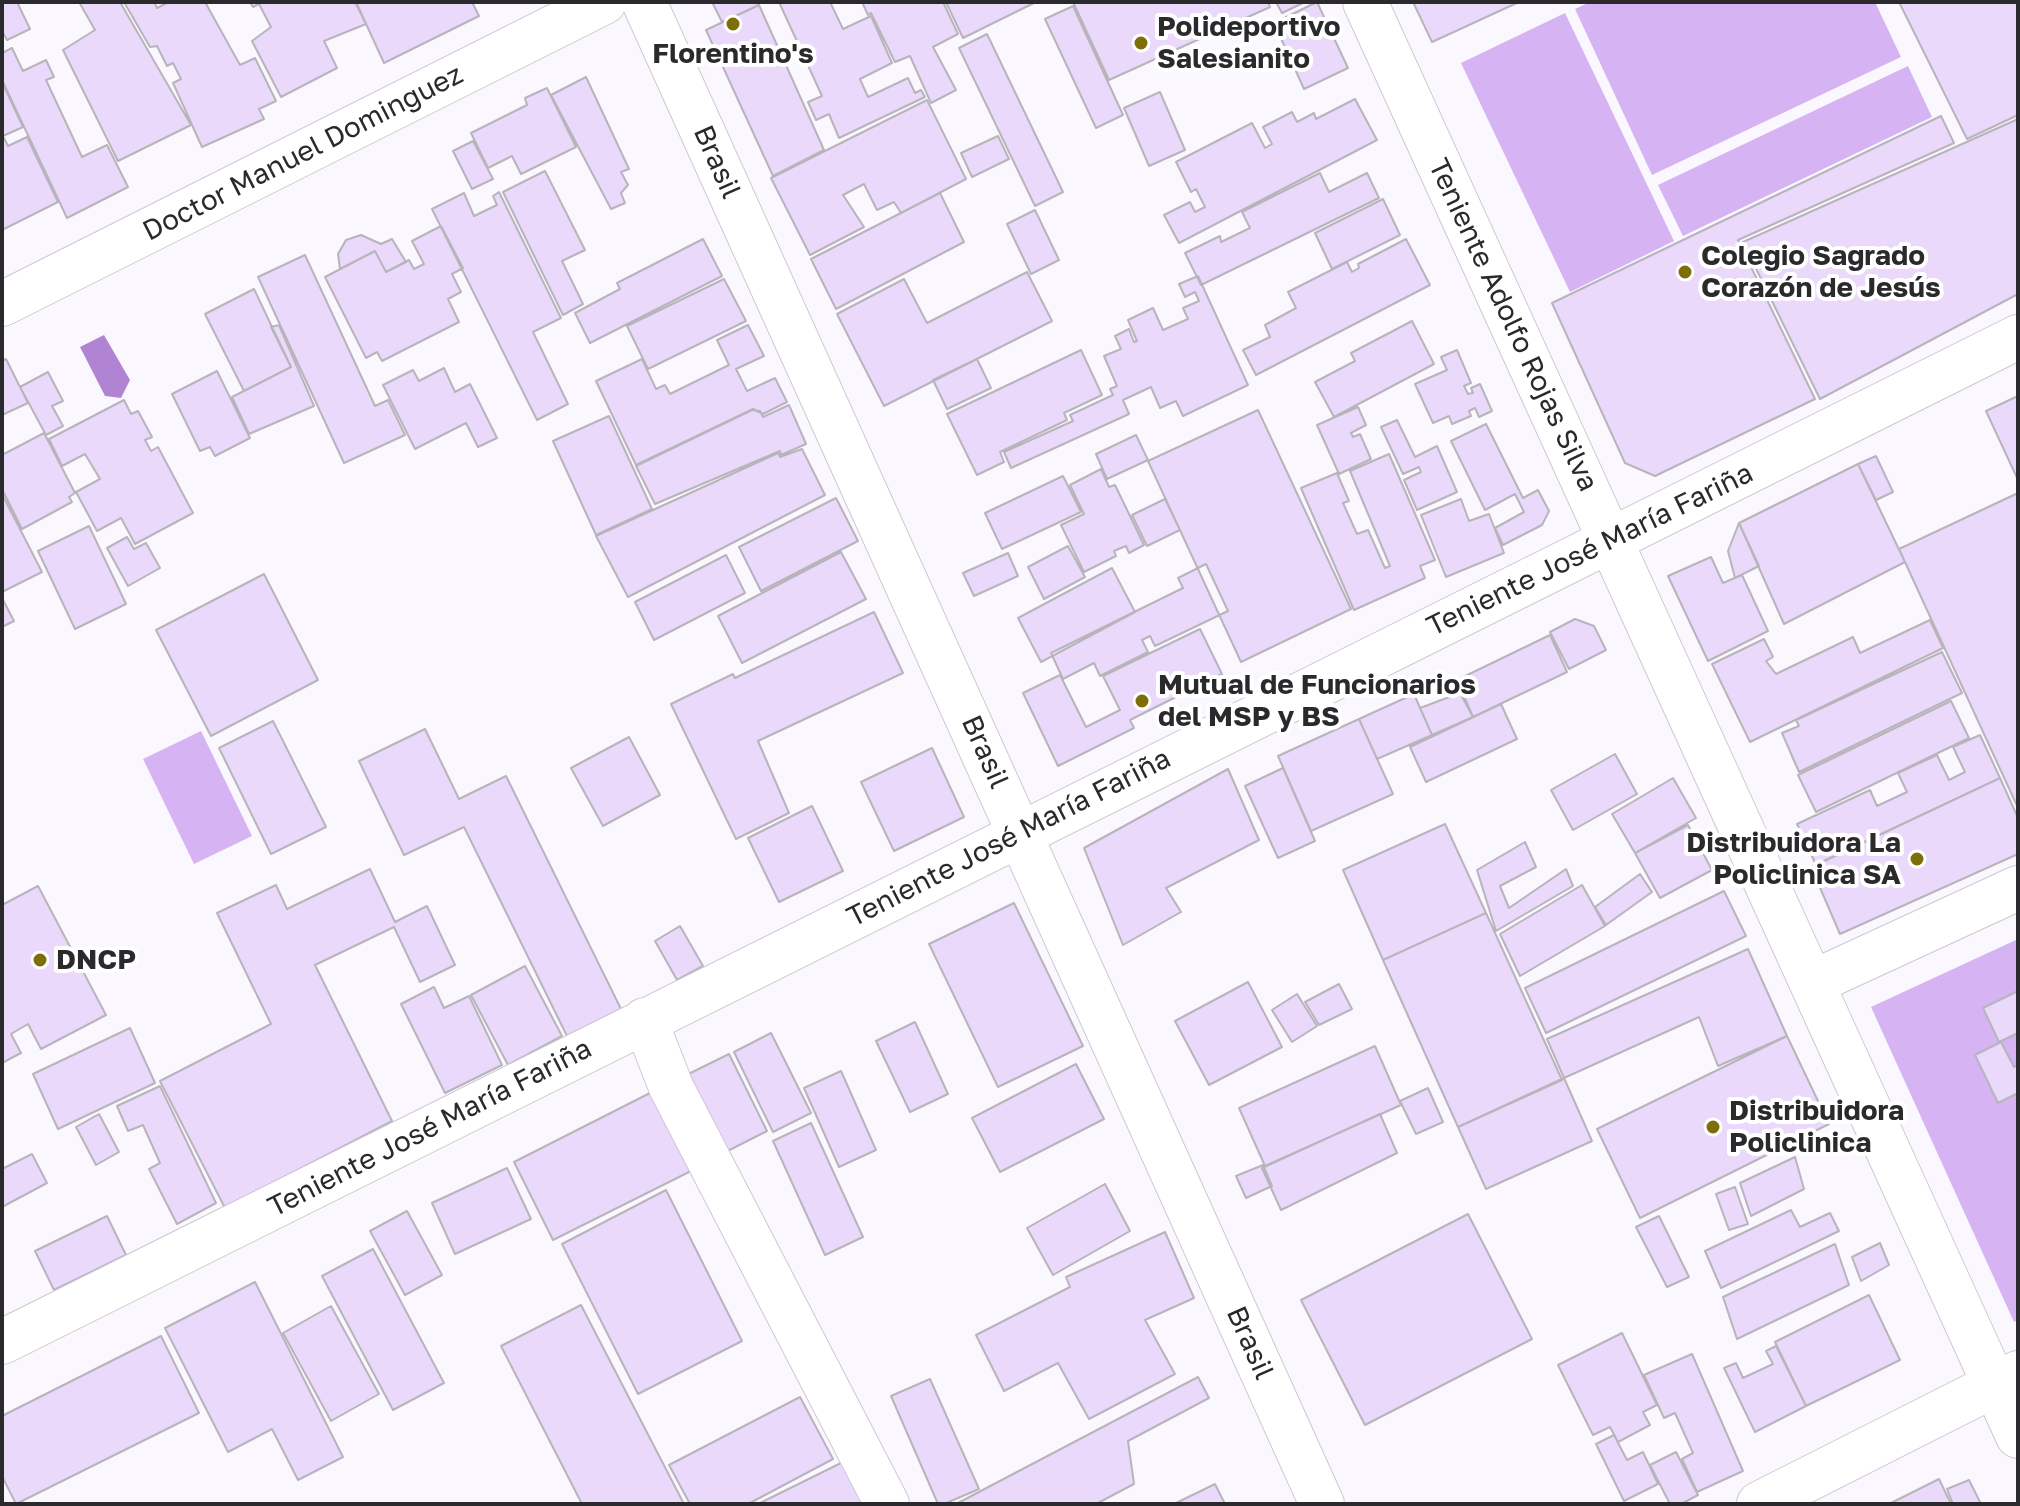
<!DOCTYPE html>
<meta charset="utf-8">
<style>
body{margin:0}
#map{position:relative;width:2020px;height:1506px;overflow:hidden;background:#fbf7fe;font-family:"Golos Text",sans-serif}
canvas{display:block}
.frame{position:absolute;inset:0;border:4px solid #2a292c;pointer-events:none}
</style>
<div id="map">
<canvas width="2020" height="1506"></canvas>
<div class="frame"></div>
</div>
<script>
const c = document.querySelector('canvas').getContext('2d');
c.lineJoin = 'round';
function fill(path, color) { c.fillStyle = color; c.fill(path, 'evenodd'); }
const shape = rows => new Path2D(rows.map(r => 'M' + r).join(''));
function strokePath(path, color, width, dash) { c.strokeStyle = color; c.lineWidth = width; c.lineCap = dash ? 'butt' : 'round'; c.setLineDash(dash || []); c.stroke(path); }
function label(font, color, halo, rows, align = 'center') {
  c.font = font + ' "Golos Text",sans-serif'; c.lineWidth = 8; c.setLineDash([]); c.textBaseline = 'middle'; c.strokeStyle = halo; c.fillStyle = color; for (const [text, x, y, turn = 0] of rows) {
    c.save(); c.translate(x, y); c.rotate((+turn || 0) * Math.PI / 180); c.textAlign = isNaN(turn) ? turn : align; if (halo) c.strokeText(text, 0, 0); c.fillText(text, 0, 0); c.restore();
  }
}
const green = shape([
 [1590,2,1875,2,1901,57,1652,175,1575,9],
 [1565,13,1674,241,1570,292,1461,63],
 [1908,66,1932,117,1683,236,1658,185],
 [201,731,252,836,194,864,143,759],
 [2018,939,2018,1320,2014,1322,1871,1007]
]);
const water = shape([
 [104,335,130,380,121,398,105,396,80,347]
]);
const building = shape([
 [2,2,17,2,30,29,7,40,2,31,2,2],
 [79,2,120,2,191,125,118,161,63,50,95,30,79,2],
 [124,2,154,2,157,8,169,2,205,2,240,65,255,58,276,101,259,109,264,119,202,147,173,83,181,79,173,63,167,66,157,46,150,47,124,2],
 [254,2,355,2,366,24,324,41,337,68,281,97,252,41,271,27,259,4,253,7,251,4,254,2],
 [356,2,472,2,479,16,384,63,356,2],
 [712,2,757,2,759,5,722,22,712,2],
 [779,2,830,2,843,29,871,16,892,63,860,79,868,97,908,78,915,93,921,90,925,97,839,138,829,114,816,120,808,102,822,96,779,2],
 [862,2,943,2,958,34,933,47,956,90,931,103,910,56,895,62,871,13,868,15,862,2],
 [946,2,1036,2,963,38,946,2],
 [1073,2,1268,2,1270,7,1109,80,1073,2],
 [1276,2,1305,2,1282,13,1276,2],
 [1317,2,1348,68,1304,89,1274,23,1317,2],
 [1413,2,1519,2,1432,42,1413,2],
 [1899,2,2018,2,2018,115,1967,139,1899,2],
 [759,5,824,150,773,176,706,30,759,5],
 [1073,6,1123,115,1096,128,1045,19,1073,6],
 [987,34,1063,192,1035,206,959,48,987,34],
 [12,48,23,71,46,60,54,77,46,80,82,157,107,145,128,187,67,218,2,80,2,53,12,48],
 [586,77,629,169,621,172,628,185,621,193,625,203,611,209,551,95,586,77],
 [2,82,23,127,3,136,8,146,27,137,58,202,2,230,2,82],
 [547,88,576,147,521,174,512,156,488,168,471,133,527,105,525,98,547,88],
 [1160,92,1185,150,1149,166,1124,108,1160,92],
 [1355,99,1377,140,1179,243,1164,215,1190,202,1195,212,1205,207,1196,189,1191,192,1176,162,1252,123,1265,148,1272,144,1263,127,1292,112,1297,122,1314,113,1316,119,1355,99],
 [927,100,966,179,901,213,894,202,877,210,864,184,843,195,864,227,810,255,771,178,927,100],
 [1941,116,1954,143,1738,240,1815,399,1655,476,1625,463,1552,303,1941,116],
 [2018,119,2018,294,1820,399,1743,242,2018,119],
 [998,136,1009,159,972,177,961,153,998,136],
 [473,141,493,179,472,189,453,151,473,141],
 [545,171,585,250,562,261,583,304,563,315,503,192,545,171],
 [1320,173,1329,192,1367,173,1379,198,1201,285,1185,253,1220,236,1221,242,1250,228,1242,212,1320,173],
 [499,192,561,318,533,332,568,404,537,420,432,209,464,193,474,216,497,205,493,196,499,192],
 [940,193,964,242,836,309,811,259,940,193],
 [1383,199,1400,235,1332,269,1315,233,1383,199],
 [1035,210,1059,260,1031,274,1007,224,1035,210],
 [441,226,463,268,452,274,461,292,448,299,459,322,382,361,377,352,366,358,325,277,375,251,386,272,409,260,414,269,424,264,412,241,441,226],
 [361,235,381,244,392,239,406,262,386,272,375,251,340,269,338,254,346,240,361,235],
 [703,239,722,276,590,343,575,313,620,289,617,283,703,239],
 [1406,239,1430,285,1256,375,1243,350,1270,337,1265,325,1296,308,1288,292,1347,262,1352,272,1359,268,1358,264,1406,239],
 [305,255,375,406,388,400,405,435,344,463,258,277,305,255],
 [1027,272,1052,321,884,406,837,314,904,279,927,323,1027,272],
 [1198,276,1248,385,1183,416,1176,401,1160,408,1151,387,1123,400,1129,414,1011,468,1004,452,1073,421,1070,415,1113,395,1110,389,1117,386,1104,356,1121,349,1115,336,1129,329,1134,342,1137,341,1128,320,1153,308,1163,330,1188,319,1183,308,1199,301,1195,292,1185,297,1179,284,1198,276],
 [724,279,746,321,648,369,627,326,724,279],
 [254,289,291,367,244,391,205,314,254,289],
 [1412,321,1434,364,1334,417,1315,382,1355,361,1351,353,1412,321],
 [279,325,314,406,249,434,232,397,291,367,271,327,279,325],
 [748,325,764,356,736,369,747,391,775,378,787,402,763,414,753,409,636,465,596,381,642,359,656,389,665,385,670,394,729,365,717,340,748,325],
 [1081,350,1102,395,1064,413,1067,420,1000,452,1004,462,977,475,947,414,1081,350],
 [1457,350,1471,383,1464,386,1468,394,1473,393,1471,388,1480,384,1492,411,1479,417,1475,408,1469,411,1471,416,1452,424,1449,416,1433,423,1415,384,1447,370,1441,357,1457,350],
 [6,359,28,403,2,415,2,361,6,359],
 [977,359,991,388,947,409,933,380,977,359],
 [444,368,455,392,470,384,497,438,478,447,466,423,415,449,383,385,413,370,419,381,444,368],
 [217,371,250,438,215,456,210,447,200,451,172,394,217,371],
 [48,372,63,401,52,406,63,426,46,435,20,387,48,372],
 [2018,396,2018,480,1986,411,2018,396],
 [124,400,131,414,138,411,152,437,145,440,151,451,158,447,193,513,135,544,121,518,97,531,76,492,100,479,85,454,62,466,49,439,124,400],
 [789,405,806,444,781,455,780,451,655,504,636,466,752,410,760,411,763,417,789,405],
 [1358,407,1366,425,1351,433,1353,437,1360,434,1371,459,1339,474,1317,425,1358,407],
 [1258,410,1351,609,1241,662,1148,461,1258,410],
 [609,416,652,509,596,535,553,441,609,416],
 [1397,420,1415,457,1437,446,1457,492,1417,510,1404,480,1421,472,1419,467,1403,474,1381,427,1397,420],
 [1486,424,1523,498,1538,490,1549,511,1542,525,1503,545,1495,528,1524,512,1515,494,1485,510,1451,441,1486,424],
 [44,433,75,493,69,497,72,502,22,529,2,489,2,455,44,433],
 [1136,435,1148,460,1107,479,1096,454,1136,435],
 [802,449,825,495,628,597,596,536,778,453,780,457,802,449],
 [1389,454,1435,560,1420,566,1425,578,1354,610,1301,488,1337,473,1349,501,1343,503,1357,534,1368,530,1385,568,1390,566,1350,471,1389,454],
 [1876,456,1893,492,1876,500,1858,464,1876,456],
 [1858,464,1905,562,1784,624,1739,523,1858,464],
 [1101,469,1109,487,1115,485,1144,545,1129,553,1126,546,1114,551,1116,556,1084,572,1061,525,1084,514,1070,485,1101,469],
 [1063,476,1081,512,1002,549,985,513,1063,476],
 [2018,493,2018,808,1899,549,2018,493],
 [2,494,42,572,2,592,2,494],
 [836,498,858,541,761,591,739,547,836,498],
 [1165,499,1180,530,1147,546,1132,515,1165,499],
 [1461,499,1469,521,1489,514,1504,553,1446,577,1421,515,1461,499],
 [1739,523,1759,566,1735,578,1728,551,1739,523],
 [89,526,126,604,75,629,38,551,89,526],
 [127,537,134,549,146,543,160,568,128,586,107,548,127,537],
 [1068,546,1085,577,1044,599,1028,567,1068,546],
 [841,552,866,599,742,663,718,616,841,552],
 [1008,553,1018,576,974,596,963,573,1008,553],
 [726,555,745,593,654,640,635,602,726,555],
 [1711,557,1723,583,1742,575,1768,631,1708,661,1668,576,1711,557],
 [1206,564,1228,611,1155,646,1150,636,1142,640,1148,652,1100,676,1094,663,1063,679,1051,653,1183,588,1178,578,1206,564],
 [1112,568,1135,612,1041,662,1018,618,1112,568],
 [264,574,318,680,211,736,156,630,264,574],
 [2,598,14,621,2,627,2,598],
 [874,612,903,673,758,741,789,813,736,839,671,704,733,674,735,678,874,612],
 [1575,619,1594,626,1606,650,1569,669,1550,632,1575,619],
 [1930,620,1943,648,1750,742,1712,664,1764,639,1773,657,1766,661,1776,674,1853,637,1860,653,1930,620],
 [1200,629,1222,674,1130,720,1134,728,1058,766,1023,693,1060,675,1086,727,1120,710,1103,676,1200,629],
 [1550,635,1567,672,1473,717,1457,680,1550,635],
 [1942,652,1962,693,1799,772,1782,733,1799,726,1796,720,1942,652],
 [1460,693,1473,717,1432,735,1420,708,1460,693],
 [1414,694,1432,735,1377,759,1359,719,1414,694],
 [1951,701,1969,738,1816,812,1798,775,1951,701],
 [1501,704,1517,739,1426,782,1410,747,1501,704],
 [1359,719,1393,794,1311,831,1278,756,1359,719],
 [273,721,326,827,271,854,219,748,273,721],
 [425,729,459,799,506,776,621,1009,567,1036,464,827,404,855,359,761,425,729],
 [1980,735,2000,778,1816,865,1797,824,1870,790,1877,806,1907,792,1898,773,1937,755,1949,780,1965,772,1953,747,1980,735],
 [629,737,660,795,603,826,571,768,629,737],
 [932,748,964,817,894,851,861,782,932,748],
 [1615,754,1637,794,1573,830,1551,790,1615,754],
 [1283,768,1315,841,1278,858,1245,786,1283,768],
 [1228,769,1259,840,1166,888,1181,912,1123,945,1084,848,1228,769],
 [1673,778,1696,818,1635,853,1612,814,1673,778],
 [2000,778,2018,818,2018,854,1840,934,1811,867,2000,778],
 [812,806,843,871,779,902,748,838,812,806],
 [1445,824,1486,913,1383,960,1343,870,1445,824],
 [1688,825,1712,870,1660,898,1635,853,1688,825],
 [1525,842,1536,867,1500,886,1509,908,1566,869,1573,886,1496,931,1477,870,1525,842],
 [370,869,395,922,427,906,455,965,420,982,394,927,315,965,392,1121,225,1208,160,1081,271,1024,217,913,276,885,287,909,370,869],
 [1640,874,1652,892,1606,925,1595,907,1640,874],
 [1582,885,1605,926,1520,976,1500,934,1582,885],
 [38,886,106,1015,41,1049,28,1024,11,1034,21,1053,2,1063,2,905,38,886],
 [1724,891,1746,936,1546,1033,1525,988,1724,891],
 [1014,903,1083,1046,998,1087,929,944,1014,903],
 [1486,913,1562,1080,1458,1127,1383,960,1486,913],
 [680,926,703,966,677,980,655,941,680,926],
 [1748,949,1787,1036,1718,1066,1699,1017,1564,1078,1547,1039,1748,949],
 [525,966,562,1036,508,1065,471,995,525,966],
 [1248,982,1282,1047,1209,1085,1175,1021,1248,982],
 [1339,984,1352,1009,1319,1025,1305,1002,1339,984],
 [434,987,444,1008,469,996,502,1065,445,1093,401,1004,434,987],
 [2018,991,2018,1033,1999,1042,1983,1008,2018,991],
 [1297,994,1317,1026,1292,1042,1272,1010,1297,994],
 [915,1022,948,1094,910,1112,876,1041,915,1022],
 [130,1028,155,1083,58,1129,33,1074,130,1028],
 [771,1033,811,1113,773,1132,734,1052,771,1033],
 [1787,1036,1829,1124,1640,1218,1597,1129,1787,1036],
 [2001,1042,2014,1067,2018,1065,2018,1093,1998,1103,1975,1055,2001,1042],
 [1375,1046,1401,1105,1265,1166,1239,1108,1375,1046],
 [729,1054,767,1131,694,1168,656,1090,729,1054],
 [1076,1064,1104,1119,1000,1172,972,1118,1076,1064],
 [841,1071,876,1150,839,1167,804,1088,841,1071],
 [1564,1078,1592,1141,1486,1189,1458,1127,1564,1078],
 [160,1086,216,1203,177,1224,149,1169,160,1163,143,1125,128,1131,117,1106,160,1086],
 [1428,1088,1443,1122,1416,1134,1400,1101,1428,1088],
 [652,1092,691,1171,553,1240,514,1162,652,1092],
 [99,1114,119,1152,96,1165,76,1127,99,1114],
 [1380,1114,1397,1153,1281,1210,1262,1168,1380,1114],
 [811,1123,863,1237,825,1255,773,1141,811,1123],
 [32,1154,47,1183,2,1207,2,1169,32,1154],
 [1795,1157,1804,1189,1751,1216,1740,1183,1795,1157],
 [1263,1165,1272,1186,1246,1198,1236,1176,1263,1165],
 [507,1168,531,1219,455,1254,432,1203,507,1168],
 [1105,1184,1130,1231,1053,1275,1027,1228,1105,1184],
 [1735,1187,1748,1224,1729,1230,1716,1194,1735,1187],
 [666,1190,742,1341,638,1394,562,1244,666,1190],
 [1791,1210,1800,1227,1830,1213,1839,1231,1721,1288,1705,1251,1791,1210],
 [407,1211,442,1275,405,1295,370,1231,407,1211],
 [1468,1214,1532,1339,1365,1425,1301,1300,1468,1214],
 [107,1216,126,1255,54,1290,35,1251,107,1216],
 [1659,1216,1689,1277,1667,1287,1636,1227,1659,1216],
 [1165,1232,1194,1298,1145,1320,1175,1374,1089,1419,1058,1363,1004,1391,976,1335,1070,1287,1066,1277,1165,1232],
 [1880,1243,1889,1265,1861,1281,1852,1257,1880,1243],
 [1835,1244,1849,1285,1737,1339,1723,1297,1835,1244],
 [373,1249,444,1383,393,1410,322,1276,373,1249],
 [255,1282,343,1457,298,1480,272,1429,228,1452,165,1328,255,1282],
 [1869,1295,1900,1360,1806,1406,1775,1342,1869,1295],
 [581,1305,684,1504,582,1504,501,1346,581,1305],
 [331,1306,379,1394,331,1421,283,1333,331,1306],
 [1622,1333,1657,1405,1643,1412,1650,1425,1618,1442,1610,1427,1593,1435,1558,1365,1622,1333],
 [161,1336,199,1413,16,1504,2,1476,2,1416,161,1336],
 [1776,1346,1806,1406,1755,1432,1724,1368,1736,1363,1743,1378,1773,1364,1766,1351,1776,1346],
 [1692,1354,1743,1471,1697,1492,1682,1459,1693,1453,1675,1413,1664,1418,1644,1375,1692,1354],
 [1198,1377,1209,1398,1128,1441,1134,1484,1096,1504,956,1504,1198,1377],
 [930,1379,979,1489,944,1504,938,1504,891,1396,930,1379],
 [800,1397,833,1459,748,1504,690,1504,669,1465,800,1397],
 [1614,1435,1627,1460,1643,1452,1658,1484,1624,1501,1596,1444,1614,1435],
 [1676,1452,1698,1495,1681,1504,1670,1504,1650,1465,1676,1452],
 [845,1461,866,1504,758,1504,845,1461],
 [1939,1479,1951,1504,1889,1504,1939,1479],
 [1969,1480,1981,1504,1953,1504,1947,1489,1969,1480],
 [1215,1484,1225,1504,1174,1504,1215,1484]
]);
const minor = shape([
 [1365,2,2018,1436],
 [2,304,604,2],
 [1814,982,2018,888],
 [645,1020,671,1087,887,1504],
 [2,1342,2018,337],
 [1759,1504,2018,1373]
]);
const major = shape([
 [644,2,1322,1504]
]);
const markers = [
 [733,24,8,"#7e6e0a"],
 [1141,43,8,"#7e6e0a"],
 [1685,272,8,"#7e6e0a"],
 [1142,701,8,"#7e6e0a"],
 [1917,859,8,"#7e6e0a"],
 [40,960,8,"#7e6e0a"],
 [1713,1127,8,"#7e6e0a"]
];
const poiNames = [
 ["Polideportivo",1157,27],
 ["Salesianito",1157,59],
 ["Florentino's",733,54,"center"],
 ["Colegio Sagrado",1701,256],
 ["Corazón de Jesús",1701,288],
 ["Mutual de Funcionarios",1158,685],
 ["del MSP y BS",1158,717],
 ["Distribuidora La",1901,843,"right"],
 ["Policlinica SA",1901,875,"right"],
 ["DNCP",56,960],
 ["Distribuidora",1729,1111],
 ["Policlinica",1729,1143]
];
const streetNames = [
 ["Doctor Manuel Dominguez",303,153,-27],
 ["Brasil",717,162,66],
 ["Teniente Adolfo Rojas Silva",1513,325,65],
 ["Teniente José María Fariña",1590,550,-26],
 ["Brasil",985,752,66],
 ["Teniente José María Fariña",1009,838,-27],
 ["Teniente José María Fariña",430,1128,-27],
 ["Brasil",1250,1343,66]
];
fill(green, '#d6b4f4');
fill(water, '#b084d3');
fill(building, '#ead9fa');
strokePath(building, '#b8b4bc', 2);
strokePath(minor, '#cdc9d2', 46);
strokePath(major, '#cdc9d2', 46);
strokePath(minor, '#fff', 44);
strokePath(major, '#fff', 44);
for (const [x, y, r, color] of markers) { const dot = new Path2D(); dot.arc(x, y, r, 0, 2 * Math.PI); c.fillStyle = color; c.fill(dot); strokePath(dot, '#fff', 3); }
label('bold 28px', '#2a292c', '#fff', poiNames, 'left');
label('28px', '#2a292c', '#fff', streetNames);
</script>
